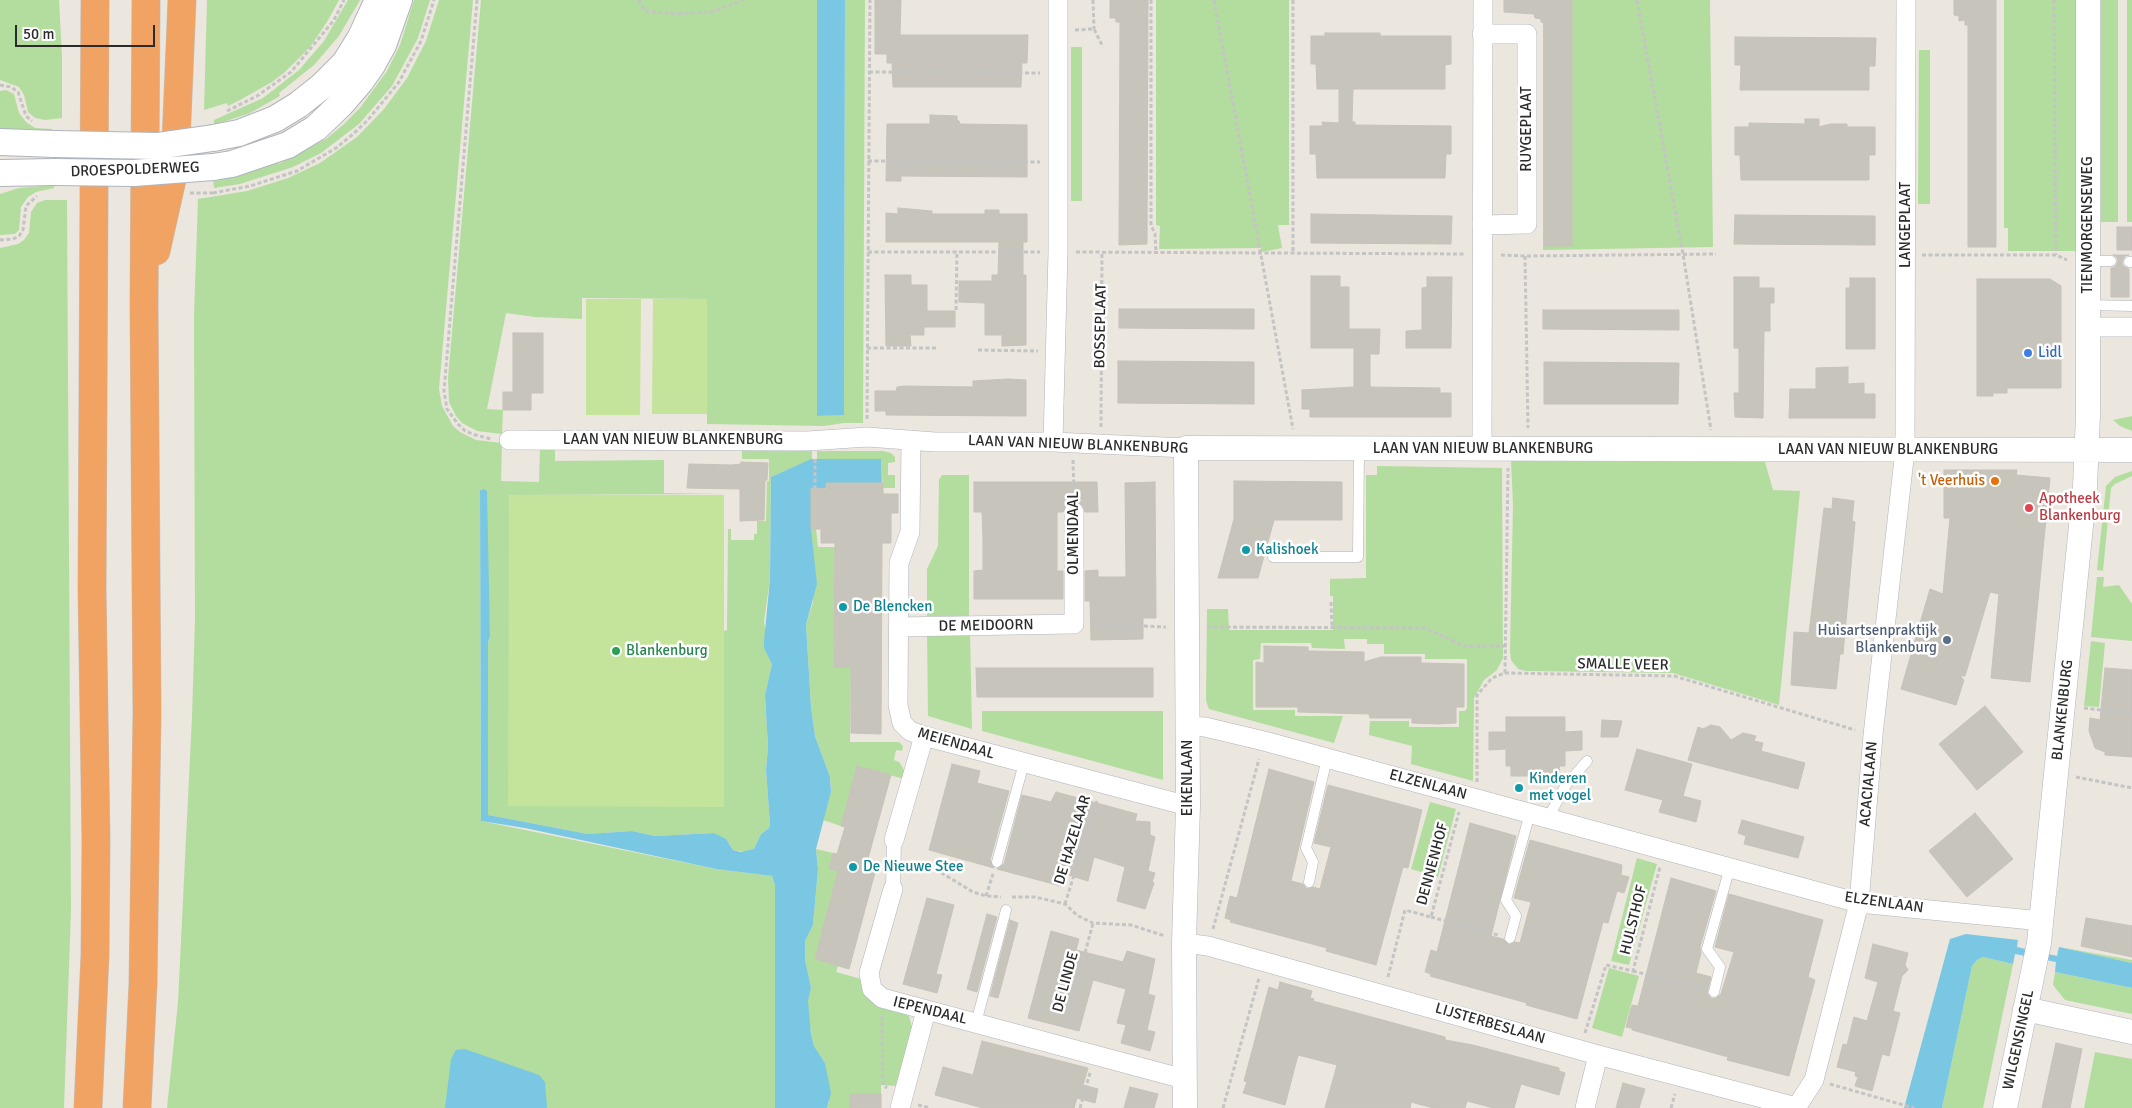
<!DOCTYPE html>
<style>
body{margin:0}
#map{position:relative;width:2132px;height:1108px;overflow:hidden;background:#ebe6de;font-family:Signika,sans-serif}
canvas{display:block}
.scale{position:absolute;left:15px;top:25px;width:140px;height:22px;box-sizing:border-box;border:2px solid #2b2b2b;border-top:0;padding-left:6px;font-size:15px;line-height:18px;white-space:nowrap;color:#2b2b2b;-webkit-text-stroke:4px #fff;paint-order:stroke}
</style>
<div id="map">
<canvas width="2132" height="1108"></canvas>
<div class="scale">50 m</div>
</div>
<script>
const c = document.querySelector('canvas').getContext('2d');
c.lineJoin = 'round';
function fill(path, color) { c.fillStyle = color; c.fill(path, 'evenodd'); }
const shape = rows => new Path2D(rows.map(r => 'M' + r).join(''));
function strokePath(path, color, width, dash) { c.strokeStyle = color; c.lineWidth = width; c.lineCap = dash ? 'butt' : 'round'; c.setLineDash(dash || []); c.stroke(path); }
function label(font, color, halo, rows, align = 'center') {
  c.font = font + ' Signika,sans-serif'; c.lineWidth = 5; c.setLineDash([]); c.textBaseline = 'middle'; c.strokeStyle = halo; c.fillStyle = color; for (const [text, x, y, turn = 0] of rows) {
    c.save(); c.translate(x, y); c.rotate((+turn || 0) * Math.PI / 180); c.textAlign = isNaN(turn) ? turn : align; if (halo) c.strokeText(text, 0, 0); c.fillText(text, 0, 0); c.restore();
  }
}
const green = shape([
 [0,0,59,0,62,56,62,118,45,120,35,118,28,112,24,95,19,87,0,80],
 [207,0,339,0,327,22,310,47,285,72,272,82,240,100,228,106,227,103,204,110],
 [348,0,360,0,339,36,314,65,279,93,280,96,250,113,214,125,214,120,263,98,299,70,324,41],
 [414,0,430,0,418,38,392,86,359,124,321,153,293,167,240,184,214,188,213,177,276,159,278,164,326,139,343,125,360,108,387,71,400,45],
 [439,0,473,0,439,389,442,406,453,426,460,432,476,440,502,443,501,481,539,482,540,445,555,445,555,461,664,460,664,493,724,494,510,495,723,807,724,631,727,630,728,529,731,529,731,540,754,540,754,534,757,534,757,521,766,521,767,481,769,481,769,459,742,459,742,446,785,446,785,451,812,451,812,459,771,477,770,579,764,622,772,664,765,695,768,747,766,770,770,824,769,828,761,834,754,849,746,852,733,850,728,842,714,833,655,836,632,831,588,834,488,815,488,643,490,636,484,489,480,490,481,821,716,869,772,876,775,885,775,1108,167,1108,178,1002,192,717,195,619,194,315,198,199,247,191,288,178,320,163,357,137,384,109,407,78,426,41],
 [481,0,817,0,817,416,844,414,845,0,865,0,863,423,844,423,824,426,707,424,707,299,582,298,582,319,535,317,506,313,487,409,503,410,502,434,477,431,462,423,456,416,449,402,448,378],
 [1156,0,1289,0,1289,225,1278,225,1282,248,1262,252,1261,248,1159,249,1160,226,1156,225],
 [1543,0,1710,0,1713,247,1543,250],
 [2004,0,2076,0,2076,251,2008,251,2008,228,2004,228],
 [2101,0,2118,0,2118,222,2101,222],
 [2127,0,2132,0,2132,222,2127,222],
 [1071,47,1082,47,1082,201,1071,201],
 [1919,50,1930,50,1930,204,1918,204],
 [6,90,14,94,19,113,26,122,35,128,52,129,52,132,0,130,0,91],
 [54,185,54,188,36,192,28,197,21,207,19,230,15,234,0,235,0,194,19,188],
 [45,200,67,200,71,910,64,1108,0,1108,0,248,18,244,24,240,29,233,31,212,37,203],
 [2132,416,2132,431,2120,426,2113,420],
 [817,451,883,451,891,453,895,457,895,462,888,463,888,475,895,475,895,488,883,488,881,460,817,459],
 [1511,461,1765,462,1773,490,1800,491,1779,705,1673,673,1526,671,1518,669,1511,660,1510,651,1513,505],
 [1377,466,1502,468,1503,658,1497,670,1484,680,1474,698,1473,781,1411,764,1412,746,1369,735,1370,721,1409,721,1409,727,1459,727,1459,711,1465,711,1467,708,1467,659,1425,659,1425,654,1384,654,1384,644,1367,644,1367,639,1344,639,1345,649,1312,648,1311,643,1261,643,1260,659,1253,660,1253,710,1295,710,1295,716,1343,716,1334,743,1209,709,1206,701,1207,609,1228,609,1229,630,1333,630,1333,596,1330,596,1330,579,1366,578,1366,475,1377,475],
 [2132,471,2132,476,2115,484,2111,488,2103,571,2097,570,2106,486,2115,477],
 [942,475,969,475,969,616,927,616,927,569,938,546,939,480],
 [811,529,816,529,818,547,835,547,834,667,851,667,850,742,899,742,903,746,902,751,896,750,894,760,899,762,906,773,904,779,857,766,841,826,823,820,831,792,831,786,830,777,815,736,811,707,806,625,813,602],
 [2097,577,2104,577,2103,587,2119,585,2132,604,2132,641,2091,637],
 [927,631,970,631,972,729,928,716],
 [2091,641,2105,643,2099,707,2084,706],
 [982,711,1163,711,1163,780,982,731],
 [1430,802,1456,809,1438,877,1411,869],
 [816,849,833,853,829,869,838,871,815,959,838,966,836,972,861,979,867,997,876,1006,903,1013,909,1016,912,1027,897,1086,881,1085,881,1094,850,1094,850,1108,827,1108,829,1102,825,1063,814,1046,811,1034,807,1001,811,987,805,960,805,941,813,925,818,869],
 [1637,858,1657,864,1629,965,1611,961],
 [2059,947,2132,960,2132,963],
 [1983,957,2013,964,1983,1108,1942,1108,1972,966,1977,960],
 [1609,968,1639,976,1622,1037,1592,1028],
 [2055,972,2132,988,2132,1014,2065,1000,2053,985],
 [2095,1052,2132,1059,2132,1108,2084,1108]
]);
const pitch = shape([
 [586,299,641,299,640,415,586,415],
 [653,299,707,299,707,414,652,414],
 [509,495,724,495,724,807,508,806]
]);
const water = shape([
 [817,0,845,0,844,415,817,416],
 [811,459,881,459,882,483,826,483,826,488,811,489,811,529,817,584,806,625,811,707,815,736,830,777,831,792,816,849,818,869,813,925,805,941,805,960,811,987,808,1001,811,1034,814,1046,825,1063,831,1093,827,1108,775,1108,775,885,772,876,716,869,525,828,481,821,480,490,484,489,487,491,490,636,488,643,488,815,588,834,632,831,655,836,714,833,726,839,733,850,741,852,754,849,761,834,769,828,770,824,766,770,768,747,765,695,772,664,764,648,764,641,770,579,771,477],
 [1966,934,2018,940,2017,947,2057,956,2059,947,2132,963,2132,988,2055,972,2056,962,2015,954,2013,964,1983,957,1977,960,1972,966,1942,1108,1904,1108,1950,939],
 [465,1049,539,1075,545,1082,547,1108,445,1108,451,1059,456,1050]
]);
const building = shape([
 [875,0,901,0,900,35,1028,35,1027,63,1022,63,1021,87,893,87,892,63,887,63,887,54,875,54,875,0],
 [1110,0,1148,0,1147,244,1119,245,1120,22,1116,22,1116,18,1110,18,1110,0],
 [1504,0,1572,0,1572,246,1544,246,1544,23,1541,22,1541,19,1535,18,1534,14,1504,12,1504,0],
 [1954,0,1996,0,1996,247,1968,247,1968,25,1965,25,1965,20,1959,21,1959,16,1954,15,1954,0],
 [1325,33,1380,33,1380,36,1451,36,1451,64,1445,65,1445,89,1353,89,1352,122,1355,122,1355,125,1451,126,1451,154,1446,154,1445,178,1317,178,1316,154,1310,154,1310,126,1323,126,1322,122,1339,123,1339,89,1317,89,1316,64,1311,64,1311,36,1325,36,1325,33],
 [1735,37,1876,38,1875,66,1869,66,1869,90,1740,90,1741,65,1735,65,1735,37],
 [930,115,957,116,957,120,959,121,960,124,1027,125,1027,177,901,176,901,181,886,181,887,124,930,124,930,115],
 [1805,119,1819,119,1819,127,1830,124,1847,124,1847,127,1875,127,1875,155,1869,155,1869,180,1741,180,1740,155,1735,155,1735,127,1749,127,1749,123,1805,124,1805,119],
 [898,208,932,211,932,214,985,214,985,210,999,210,999,214,1027,214,1027,242,1023,242,1023,275,1026,275,1026,345,1002,346,1002,335,985,335,985,303,959,302,959,281,992,281,992,275,998,275,999,242,886,242,886,213,898,214,898,208],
 [1311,214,1452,216,1451,244,1311,243,1311,214],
 [1735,215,1875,216,1875,245,1734,244,1735,215],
 [2117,227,2132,227,2132,250,2117,250,2117,227],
 [2113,255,2129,255,2125,256,2122,262,2123,266,2129,269,2129,297,2111,297,2111,268,2115,267,2118,261,2117,257,2113,255],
 [885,275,911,275,911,285,927,285,927,311,955,311,955,327,924,327,924,335,910,335,911,346,886,346,885,275],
 [1311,276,1340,276,1340,287,1349,287,1349,329,1380,329,1379,354,1370,354,1370,387,1440,388,1440,393,1451,393,1451,417,1310,417,1310,409,1302,409,1302,390,1354,387,1354,348,1311,348,1311,276],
 [1427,277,1452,277,1451,348,1406,348,1406,331,1422,330,1422,288,1427,287,1427,277],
 [1734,277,1759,277,1759,288,1774,288,1774,303,1770,303,1770,331,1764,331,1763,418,1735,417,1734,393,1739,393,1739,348,1734,348,1734,277],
 [1850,278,1875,278,1875,349,1846,349,1846,288,1850,288,1850,278],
 [1977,279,2050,279,2061,286,2061,388,2007,388,2007,393,1993,393,1993,396,1977,396,1977,279],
 [1119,309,1254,309,1254,329,1119,328,1119,309],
 [1543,310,1679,310,1679,330,1543,329,1543,310],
 [513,333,543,333,543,393,531,393,531,410,503,410,503,392,513,392,513,333],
 [1118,361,1254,362,1254,404,1118,403,1118,361],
 [1544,362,1679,363,1678,404,1544,404,1544,362],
 [1848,367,1848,384,1864,383,1864,394,1875,394,1875,418,1789,418,1790,389,1816,389,1816,368,1848,367],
 [1008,379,1026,380,1026,416,886,415,886,411,875,411,875,391,896,391,897,387,904,386,973,387,973,381,1008,379],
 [741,462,768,463,767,480,765,480,764,520,740,521,740,489,687,488,689,464,732,465,741,464,741,462],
 [1944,470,2017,470,2016,475,2050,478,2030,682,1991,678,1999,594,1990,592,1965,676,1960,676,1964,680,1956,705,1901,689,1930,589,1943,594,1950,518,1944,518,1944,470],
 [1234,481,1342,482,1342,520,1274,520,1258,578,1218,578,1234,519,1234,481],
 [974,482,1097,482,1098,512,1085,512,1083,506,1074,501,1068,503,1063,512,1057,512,1057,571,1063,571,1063,599,974,599,974,571,983,570,983,539,982,512,974,512,974,482],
 [1155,482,1156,618,1143,618,1143,639,1091,640,1090,601,1085,601,1085,571,1098,570,1098,577,1126,577,1125,483,1155,482],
 [826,483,883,483,883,494,898,494,898,513,891,513,891,543,882,543,881,734,851,733,851,667,834,667,835,543,821,543,821,529,811,529,811,488,826,489,826,483],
 [1833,498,1854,501,1852,521,1855,522,1843,654,1840,654,1836,689,1791,685,1794,632,1809,633,1824,508,1832,509,1833,498],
 [1264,646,1308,647,1308,651,1364,652,1364,662,1381,657,1421,657,1421,663,1464,664,1464,707,1456,707,1456,723,1438,724,1412,723,1412,718,1370,718,1369,714,1298,712,1298,707,1256,707,1256,662,1264,663,1264,646],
 [976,668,1153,668,1153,697,977,697,976,668],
 [2105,668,2132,670,2132,757,2105,755,2105,752,2095,748,2089,731,2090,718,2100,720,2105,668],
 [1985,706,2023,752,1977,790,1939,744,1985,706],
 [1506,717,1565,717,1565,732,1582,731,1582,750,1565,751,1565,766,1559,766,1560,776,1511,776,1511,766,1506,766,1506,749,1489,750,1489,732,1506,732,1506,717],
 [1602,720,1622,721,1618,737,1601,737,1602,720],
 [1711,725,1720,727,1731,740,1743,733,1756,736,1754,741,1763,743,1761,751,1805,763,1798,789,1688,760,1698,727,1703,729,1711,725],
 [1637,749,1692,764,1683,796,1701,801,1696,822,1659,812,1663,800,1625,790,1637,749],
 [952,764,980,771,977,783,1009,791,990,860,994,868,929,850,952,764],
 [857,766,891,775,867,862,877,865,849,969,815,959,838,871,829,869,833,853,837,854,845,827,841,826,857,766],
 [1269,769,1314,782,1291,881,1303,884,1307,889,1313,887,1320,889,1331,847,1314,843,1328,785,1422,810,1408,868,1403,867,1376,965,1326,951,1327,948,1230,922,1231,920,1225,918,1230,896,1237,898,1269,769],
 [1056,792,1137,814,1135,821,1150,822,1150,835,1155,837,1148,871,1155,873,1152,882,1154,883,1145,909,1117,901,1125,867,1094,857,1088,881,1065,874,1061,886,997,869,1004,864,1022,795,1051,802,1056,792],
 [1975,813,2013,859,1967,897,1929,851,1975,813],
 [1742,820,1804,837,1798,858,1744,844,1746,836,1738,833,1742,820],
 [1470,823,1516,836,1491,936,1503,939,1509,945,1515,942,1520,943,1531,902,1514,898,1530,840,1622,865,1621,875,1629,877,1624,893,1617,891,1608,923,1603,922,1577,1019,1526,1005,1527,1003,1430,976,1431,974,1425,972,1431,950,1437,952,1470,823],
 [1671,878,1716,891,1700,947,1701,953,1696,973,1711,977,1707,993,1712,999,1716,998,1721,994,1734,952,1715,947,1729,894,1823,920,1808,977,1815,980,1789,1076,1727,1060,1728,1057,1632,1030,1632,1028,1626,1027,1632,1005,1638,1006,1671,878],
 [927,898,954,905,936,974,942,975,937,993,903,984,927,898],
 [987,914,997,917,977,992,967,989,987,914],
 [2086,918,2132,926,2132,957,2081,946,2086,918],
 [1010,920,1018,923,998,998,990,996,1010,920],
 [1051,931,1079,939,1076,950,1123,962,1127,951,1155,959,1148,994,1155,996,1147,1030,1155,1032,1150,1051,1121,1043,1126,1025,1117,1023,1126,989,1093,980,1079,1031,1028,1018,1051,931],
 [1873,944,1908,953,1905,965,1908,970,1902,976,1893,1011,1900,1013,1889,1056,1882,1054,1872,1091,1855,1086,1858,1077,1855,1076,1856,1072,1837,1067,1843,1044,1847,1045,1854,1017,1867,1021,1878,982,1865,978,1873,944],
 [1280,982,1312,991,1310,998,1314,999,1313,1001,1445,1037,1445,1040,1473,1045,1559,1068,1559,1071,1565,1073,1559,1095,1521,1084,1514,1108,1494,1108,1467,1101,1465,1108,1433,1108,1411,1102,1410,1108,1325,1108,1337,1065,1298,1055,1285,1105,1243,1093,1247,1082,1244,1081,1269,987,1278,990,1280,982],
 [982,1041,1088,1068,1083,1085,1098,1089,1095,1103,1077,1098,1074,1108,983,1108,935,1095,943,1067,973,1075,982,1041],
 [2056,1043,2082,1049,2070,1108,2042,1108,2056,1043],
 [1623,1083,1645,1089,1639,1108,1616,1108,1623,1083],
 [1130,1087,1158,1094,1154,1108,1124,1108,1130,1087],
 [850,1094,881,1094,881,1108,850,1108,850,1094]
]);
const path = shape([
 [477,0,444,391,447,409,458,424,464,430,472,434,491,439],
 [639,0,645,11,673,14,712,12,743,0],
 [1093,0,1094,29],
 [1151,0,1151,225,1155,234,1156,252],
 [1214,0,1293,429],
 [1293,0,1293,253],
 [1637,0,1683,254,1711,430],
 [2054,0,2056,255],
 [1075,30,1094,29,1103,47],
 [869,72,1040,73],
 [0,85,11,87,18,92,26,116,32,121],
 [227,111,257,96,291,72,334,20,344,0],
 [868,161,1040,162],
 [213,193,250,186,297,171,336,148,352,135,367,121,399,82,421,41,434,0],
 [0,240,13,239,19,236,23,230,26,206,37,196],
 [868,252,1040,252],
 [1076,252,1465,254],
 [1501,255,1525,256,1716,254],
 [1922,255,2056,255,2067,260],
 [1525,256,1528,428],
 [956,310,957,251],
 [867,348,938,348],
 [978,350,1038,351],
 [867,419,870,0],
 [1101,427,1102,252],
 [1073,460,1074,494],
 [815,489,815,459],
 [1331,602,1332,628],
 [1092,624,1166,627],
 [1207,627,1425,628,1464,646,1506,646],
 [1505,673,1508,468],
 [2084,708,2132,714],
 [2076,777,2132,788],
 [1477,782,1477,695,1492,678,1505,673,1674,676,1855,730],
 [910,864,940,872,973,892,986,896,1001,897],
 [986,896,993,874],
 [1012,897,1035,897,1065,904,1078,916,1093,923,1131,925,1165,936],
 [1065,904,1097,801],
 [1431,917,1498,935],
 [1213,929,1259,759],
 [1633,971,1702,989],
 [1388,977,1405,910,1431,917,1459,812],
 [882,1016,883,1085,887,1088],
 [1065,1028,1093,923],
 [1585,1033,1606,965,1633,971,1660,867],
 [1830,1084,1914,1108],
 [918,1105,930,1108],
 [1080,1108,1090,1073],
 [1223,1108,1259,978],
 [1671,1108,1675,1094]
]);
const service = shape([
 [2088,261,2111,261],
 [2129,262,2132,262],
 [2088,305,2132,306],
 [1273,557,1358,557,1359,449],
 [1548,818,1566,785,1587,761],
 [997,862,1024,763],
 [1309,882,1313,862,1306,848,1327,758],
 [1510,938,1516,916,1506,900,1530,813],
 [1714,992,1720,967,1707,949,1730,867],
 [976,1023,1006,910]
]);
const pedestrian = shape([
 [893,889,894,840]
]);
const minor = shape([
 [1482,225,1527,224,1527,34,1482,34],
 [2087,327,2132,327],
 [509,440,808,441,867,437,935,442,1053,442,1186,448],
 [911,440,910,532,899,563,898,705,902,723,910,731,924,736,1188,806],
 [1053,442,1058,252,1058,0],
 [1482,449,1483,0],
 [899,627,1074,624,1074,512],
 [1188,726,1205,727,1264,741,1859,903,2042,921],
 [894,840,924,736],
 [893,889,869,973,872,989,882,998,1184,1079],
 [1184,943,1208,946,1598,1055,1796,1107],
 [900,1108,926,1011],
 [1585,1108,1598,1055],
 [1796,1108,1814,1080,1859,903,1873,735,1905,450,1906,0]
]);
const tertiary = shape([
 [2025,1009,2132,1032],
 [1185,1108,1184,943,1188,806,1186,448,2132,450],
 [2005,1108,2039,943,2085,486,2088,415,2088,0]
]);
const secondary = shape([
 [213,138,239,133,275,119,298,105,322,86,345,63,361,37,378,0],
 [0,142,55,144],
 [213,167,232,164,288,145,316,128,341,104,360,82,372,65,383,45,399,0],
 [0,173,55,172]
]);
const motorway = shape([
 [156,251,175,166,182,0],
 [88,1108,95,955,96,841,92,589,95,0],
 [137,1108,143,984,147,713,144,305,146,0]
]);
const pathBridge = shape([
 [190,193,213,193]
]);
const secondaryBridge = shape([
 [55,144,157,146,213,138],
 [55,172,134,173,213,167]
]);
const markers = [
 [2028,353,5,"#3f7fe0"],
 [1995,481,5,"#e8710a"],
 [2029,508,5,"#e0444e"],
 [1246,550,5,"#0f9aa8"],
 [843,607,5,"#0f9aa8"],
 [1947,640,5,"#5c6f8a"],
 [616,651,5,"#2e9e5b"],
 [1519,788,5,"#0f9aa8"],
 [853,867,5,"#0f9aa8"]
];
const streetNames = [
 ["RUYGEPLAAT",1527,129,-90],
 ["DROESPOLDERWEG",135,170,-2],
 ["LANGEPLAAT",1906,225,-90],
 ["TIENMORGENSEWEG",2088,225,-90],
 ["BOSSEPLAAT",1101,326,-89],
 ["LAAN VAN NIEUW BLANKENBURG",673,440],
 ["LAAN VAN NIEUW BLANKENBURG",1078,445,2],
 ["LAAN VAN NIEUW BLANKENBURG",1483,449],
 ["LAAN VAN NIEUW BLANKENBURG",1888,450],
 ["OLMENDAAL",1074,533,-90],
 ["DE MEIDOORN",986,626,-1],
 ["SMALLE VEER",1623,665,1],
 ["BLANKENBURG",2063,710,-84],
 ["MEIENDAAL",956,744,16],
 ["EIKENLAAN",1188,778,-90],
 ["ACACIALAAN",1869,784,-85],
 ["ELZENLAAN",1428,785,15],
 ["DE HAZELAAR",1073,840,-73],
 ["DENNENHOF",1433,864,-75],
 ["ELZENLAAN",1884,903,8],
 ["HULSTHOF",1634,920,-76],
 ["DE LINDE",1066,982,-75],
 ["IEPENDAAL",930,1011,14],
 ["LIJSTERBESLAAN",1490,1024,16],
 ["WILGENSINGEL",2019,1040,-78]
];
const shopNames = [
 ["Lidl",2038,353]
];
const foodNames = [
 ["'t Veerhuis",1985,481]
];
const healthNames = [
 ["Apotheek",2039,499],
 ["Blankenburg",2039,516]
];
const cultureNames = [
 ["Kalishoek",1256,550],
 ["De Blencken",853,607],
 ["Kinderen",1529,779],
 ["met vogel",1529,796],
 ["De Nieuwe Stee",863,867]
];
const serviceNames = [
 ["Huisartsenpraktijk",1937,631],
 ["Blankenburg",1937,648]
];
const leisureNames = [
 ["Blankenburg",626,651]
];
fill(green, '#b3dd9f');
fill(pitch, '#c4e49c');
fill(water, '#7ac7e4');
fill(building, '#c7c4bc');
strokePath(building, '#c7c2b8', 1);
strokePath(service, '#b1b4bd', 11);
strokePath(pedestrian, '#b1b4bd', 15);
strokePath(minor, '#b1b4bd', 20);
strokePath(tertiary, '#b1b4bd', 25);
strokePath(secondary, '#b1b4bd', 28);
strokePath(motorway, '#c4c4c4', 29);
strokePath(path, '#c4c4c4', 3, [4, 2.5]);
strokePath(service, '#fff', 10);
strokePath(pedestrian, '#fff', 14);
strokePath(minor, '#fff', 19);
strokePath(tertiary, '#fff', 24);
strokePath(secondary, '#fff', 26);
strokePath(motorway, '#f1a364', 28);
strokePath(secondaryBridge, '#b1b4bd', 28, []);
strokePath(pathBridge, '#c4c4c4', 3, [4, 2.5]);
strokePath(secondaryBridge, '#fff', 26);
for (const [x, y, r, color] of markers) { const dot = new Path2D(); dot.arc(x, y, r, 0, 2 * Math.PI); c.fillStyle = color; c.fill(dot); strokePath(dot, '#fff', 2); }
label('15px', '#2b2b2b', '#fff', streetNames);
label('15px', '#366cbe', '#fff', shopNames, 'left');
label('15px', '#c56008', '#fff', foodNames, 'right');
label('15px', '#be3a42', '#fff', healthNames, 'left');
label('15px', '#0d838f', '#fff', cultureNames, 'left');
label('15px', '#4e5e75', '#fff', serviceNames, 'right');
label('15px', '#27864d', '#fff', leisureNames, 'left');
</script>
